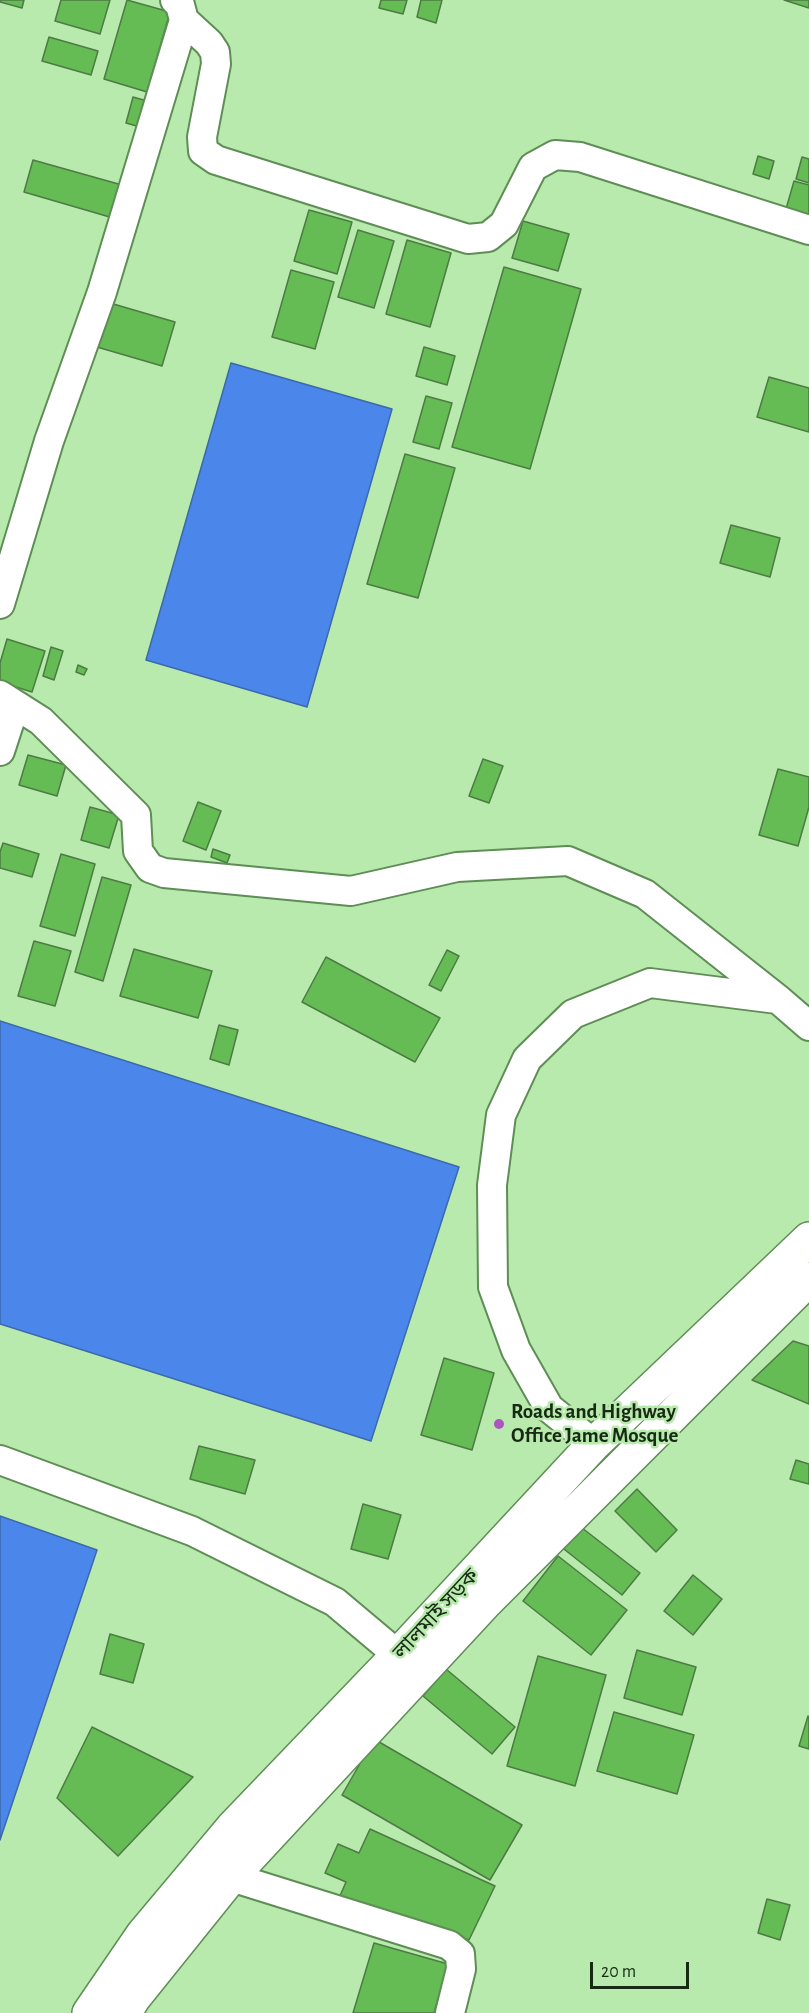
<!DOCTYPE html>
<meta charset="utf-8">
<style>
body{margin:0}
#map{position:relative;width:809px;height:2013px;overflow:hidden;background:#b8eaae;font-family:"Alegreya Sans",sans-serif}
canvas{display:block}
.scale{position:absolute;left:590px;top:1962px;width:99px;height:27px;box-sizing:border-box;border:3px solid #172a13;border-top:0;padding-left:8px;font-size:18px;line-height:21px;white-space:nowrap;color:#172a13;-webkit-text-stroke:4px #b8eaae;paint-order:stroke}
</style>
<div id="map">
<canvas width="809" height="2013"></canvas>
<div class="scale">20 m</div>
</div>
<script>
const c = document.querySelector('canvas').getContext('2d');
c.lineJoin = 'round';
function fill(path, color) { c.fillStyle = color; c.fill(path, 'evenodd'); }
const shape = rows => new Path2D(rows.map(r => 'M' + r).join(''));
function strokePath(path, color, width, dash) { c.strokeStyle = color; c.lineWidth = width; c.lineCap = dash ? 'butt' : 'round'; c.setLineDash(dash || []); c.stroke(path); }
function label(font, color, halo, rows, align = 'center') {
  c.font = font + ' "Alegreya Sans","Noto Sans Bengali",sans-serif'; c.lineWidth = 5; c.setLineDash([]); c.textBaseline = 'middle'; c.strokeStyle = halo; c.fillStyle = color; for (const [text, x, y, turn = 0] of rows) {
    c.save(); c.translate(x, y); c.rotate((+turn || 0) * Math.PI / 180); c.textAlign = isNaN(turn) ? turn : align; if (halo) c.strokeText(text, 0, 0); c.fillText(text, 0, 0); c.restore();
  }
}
const water = shape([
 [231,363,392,409,307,707,146,660,231,363],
 [0,1021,459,1167,371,1441,0,1324,0,1021],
 [0,1516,97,1550,0,1840,0,1516]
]);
const building = shape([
 [0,0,24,0,22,8,0,2,0,0],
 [61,0,110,0,100,34,55,21,61,0],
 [127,0,170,12,147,92,104,79,127,0],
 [381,0,407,0,403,14,379,8,381,0],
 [421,0,442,0,436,23,417,17,421,0],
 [784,0,809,0,809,8,784,0],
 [49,37,98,51,91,75,42,61,49,37],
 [133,97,147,101,140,127,126,123,133,97],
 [758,156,774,161,769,179,753,174,758,156],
 [802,157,809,159,809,183,796,179,802,157],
 [33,160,122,185,113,218,24,192,33,160],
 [794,181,809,185,809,213,806,222,784,216,794,181],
 [309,210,352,222,337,274,294,261,309,210],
 [523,221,569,234,558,271,512,258,523,221],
 [358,230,394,241,374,308,338,297,358,230],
 [407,240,451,253,430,327,386,314,407,240],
 [504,267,581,289,530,469,452,447,504,267],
 [291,270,334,282,315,349,272,337,291,270],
 [110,303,175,322,162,366,97,347,110,303],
 [424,347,455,356,447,385,416,376,424,347],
 [769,377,809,388,809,432,757,417,769,377],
 [426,396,452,403,439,449,413,442,426,396],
 [405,454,455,468,418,598,367,584,405,454],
 [731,525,780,538,770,577,720,563,731,525],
 [7,639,45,651,32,692,0,682,0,663,7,639],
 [51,647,63,651,54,680,43,676,51,647],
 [78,665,87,669,84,675,76,672,78,665],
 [28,755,66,765,57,796,19,785,28,755],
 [483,759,503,766,489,803,469,796,483,759],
 [778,769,809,777,809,807,798,846,759,835,778,769],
 [198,802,221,811,206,850,183,841,198,802],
 [90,807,119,815,109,848,81,840,90,807],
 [3,843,39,854,32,877,0,868,0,852,3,843],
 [213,849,230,855,227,863,211,857,213,849],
 [61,854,95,864,75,936,40,926,61,854],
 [102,877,131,885,103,981,75,972,102,877],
 [34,941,71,951,55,1006,18,996,34,941],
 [134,949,212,971,198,1018,120,996,134,949],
 [447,950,459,956,441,991,429,985,447,950],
 [326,957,440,1018,415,1062,302,1002,326,957],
 [219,1025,238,1030,229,1065,210,1059,219,1025],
 [793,1341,809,1346,809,1404,752,1380,793,1341],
 [444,1358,494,1373,472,1450,421,1435,444,1358],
 [199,1446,255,1460,245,1494,190,1479,199,1446],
 [796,1460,809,1464,809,1484,790,1479,796,1460],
 [637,1489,677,1530,656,1552,615,1511,637,1489],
 [363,1504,401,1515,388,1559,351,1549,363,1504],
 [577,1524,640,1573,622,1595,560,1546,577,1524],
 [558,1556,627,1610,591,1655,523,1601,558,1556],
 [693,1575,722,1599,693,1635,664,1611,693,1575],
 [110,1634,144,1644,133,1683,100,1674,110,1634],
 [637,1650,696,1667,682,1715,624,1698,637,1650],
 [538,1656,606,1675,575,1786,507,1766,538,1656],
 [446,1669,515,1727,492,1754,423,1696,446,1669],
 [614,1712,694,1735,677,1794,597,1771,614,1712],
 [808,1716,809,1717,809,1749,799,1746,808,1716],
 [92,1727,193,1777,118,1856,57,1798,92,1727],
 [374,1739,522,1825,490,1880,342,1795,374,1739],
 [370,1829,495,1886,469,1940,339,1898,346,1882,325,1873,338,1844,359,1853,370,1829],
 [767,1899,790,1905,780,1940,758,1933,767,1899],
 [374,1943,448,1964,434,2013,353,2013,374,1943]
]);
const street = shape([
 [184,20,209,43,215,52,216,64,202,137,203,151,216,160,468,239,488,237,504,224,533,167,555,155,580,157,809,230],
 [0,604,49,441,102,292,184,20,180,5,175,0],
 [0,695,41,721,136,815,138,851,150,868,164,873,351,891,457,867,568,861,645,894,779,1000,809,1026],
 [0,751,15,705],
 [594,1444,549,1408,516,1350,493,1287,492,1185,501,1115,527,1059,573,1014,650,983,777,999],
 [0,1460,192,1531,335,1602,398,1655],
 [231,1877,449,1945,460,1954,461,1969,450,2013]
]);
const primary = shape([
 [89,2013,143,1934,232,1828,398,1655,594,1444,809,1239],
 [125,2013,133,1999,231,1877,486,1602,809,1279]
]);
const markers = [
 [499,1424,6,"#ad54c0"]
];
const poiNames = [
 ["Roads and Highway",511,1412],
 ["Office Jame Mosque",511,1436]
];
const streetNames = [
 ["লালমাই সড়ক",436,1614,-47]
];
fill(water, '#4b86ea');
strokePath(water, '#3b6aaa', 1.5);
fill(building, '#65bb54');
strokePath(building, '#4d7b44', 1.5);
strokePath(street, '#5e8d55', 32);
strokePath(primary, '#5e8d55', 36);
strokePath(street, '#fff', 28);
strokePath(primary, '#fff', 33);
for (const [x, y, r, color] of markers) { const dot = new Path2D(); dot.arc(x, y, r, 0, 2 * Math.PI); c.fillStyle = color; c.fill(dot); strokePath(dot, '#b8eaae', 2); }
label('bold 21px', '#172a13', '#b8eaae', poiNames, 'left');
label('21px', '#172a13', '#b8eaae', streetNames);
</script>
